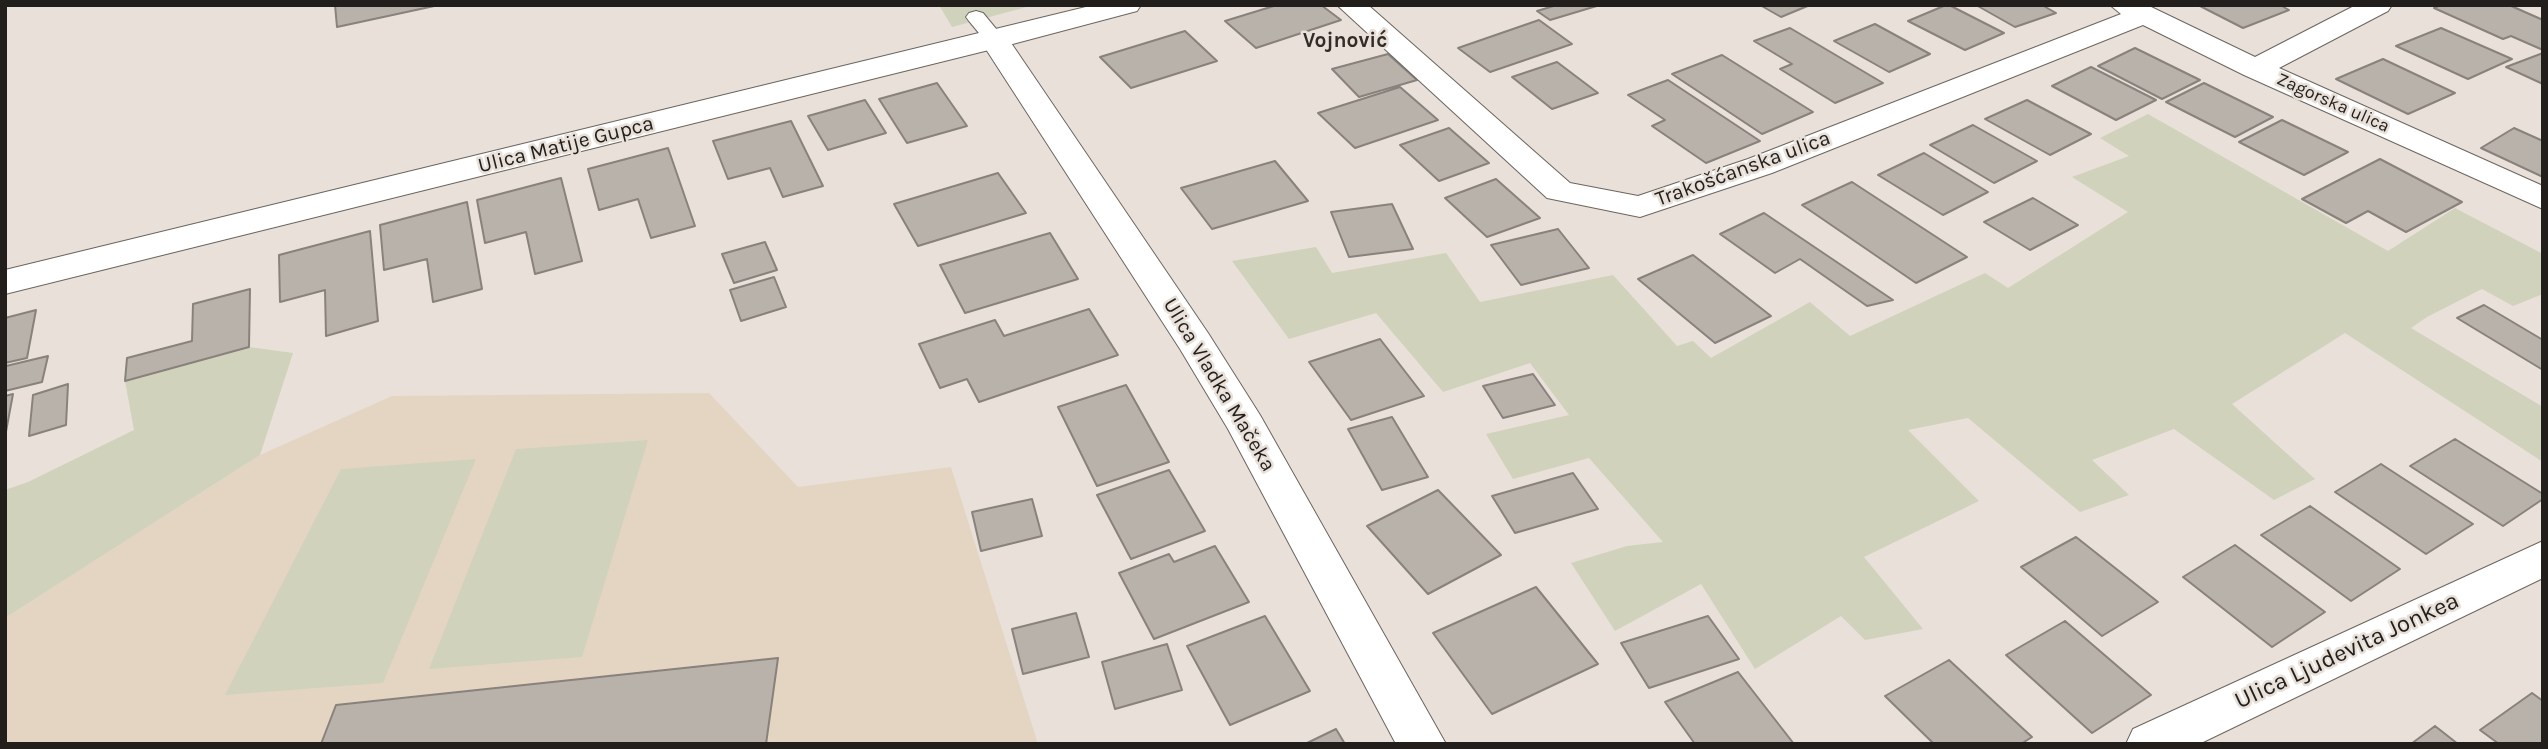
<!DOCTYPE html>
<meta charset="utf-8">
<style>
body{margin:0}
#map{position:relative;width:2548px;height:749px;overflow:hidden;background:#e8e0d9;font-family:Karla,sans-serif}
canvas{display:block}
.frame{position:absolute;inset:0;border:7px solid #211e1b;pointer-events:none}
</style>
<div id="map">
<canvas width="2548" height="749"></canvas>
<div class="frame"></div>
</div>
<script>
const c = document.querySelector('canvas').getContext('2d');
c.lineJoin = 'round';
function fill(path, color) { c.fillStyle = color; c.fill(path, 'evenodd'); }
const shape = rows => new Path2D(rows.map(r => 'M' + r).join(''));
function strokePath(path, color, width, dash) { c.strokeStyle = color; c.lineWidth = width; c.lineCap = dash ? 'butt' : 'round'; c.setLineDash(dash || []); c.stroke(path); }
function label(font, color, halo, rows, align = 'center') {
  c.font = font + ' Karla,sans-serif'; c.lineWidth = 5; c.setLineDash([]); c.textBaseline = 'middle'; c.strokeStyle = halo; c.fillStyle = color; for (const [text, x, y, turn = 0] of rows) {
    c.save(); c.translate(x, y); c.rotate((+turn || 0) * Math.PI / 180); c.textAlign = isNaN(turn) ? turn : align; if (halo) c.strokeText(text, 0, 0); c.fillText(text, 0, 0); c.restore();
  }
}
const education = shape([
 [709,393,798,487,951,467,1038,744,5,744,5,618,260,455,392,396]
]);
const green = shape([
 [939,5,1034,5,952,27],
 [2148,114,2388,251,2455,208,2543,254,2543,294,2513,306,2482,289,2427,317,2411,328,2543,407,2543,462,2345,333,2232,404,2315,479,2274,500,2174,429,2092,460,2129,495,2080,512,1968,418,1908,430,1979,501,1864,557,1923,629,1865,640,1841,616,1755,669,1701,584,1615,631,1571,563,1627,546,1663,542,1589,458,1513,479,1486,434,1569,415,1530,363,1443,392,1376,313,1289,339,1232,261,1316,247,1332,273,1446,253,1480,302,1613,275,1677,346,1693,341,1711,358,1810,302,1850,336,1985,273,2008,288,2128,212,2072,177,2129,156,2100,138],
 [249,347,293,353,260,455,5,618,5,490,28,482,134,430,125,381],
 [648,440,582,657,429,669,516,449],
 [476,459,383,683,225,695,341,469]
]);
const building = shape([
 [335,5,439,5,337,27,335,5],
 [1277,5,1321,5,1341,20,1256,48,1225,21,1277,5],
 [1557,5,1600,5,1550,20,1537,11,1557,5],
 [1760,5,1810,5,1781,17,1760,5],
 [1946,5,1949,5,2004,33,1965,50,1908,21,1946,5],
 [1976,5,2042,5,2056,13,2015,27,1976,5],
 [2198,5,2280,5,2289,10,2243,28,2198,5],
 [2441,5,2509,5,2543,20,2543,50,2511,36,2503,39,2434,8,2441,5],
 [1539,20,1572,44,1490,72,1458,48,1539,20],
 [1875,24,1930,54,1889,72,1834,41,1875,24],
 [1790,28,1883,83,1835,103,1780,69,1792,64,1754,41,1790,28],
 [2441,28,2512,59,2468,79,2396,46,2441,28],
 [1185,31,1217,61,1131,88,1100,57,1185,31],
 [2135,48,2200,80,2162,99,2098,66,2135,48],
 [2543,53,2543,84,2506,67,2543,53],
 [1388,54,1417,80,1359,97,1332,69,1388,54],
 [1722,55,1813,112,1762,134,1672,74,1722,55],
 [2383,59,2455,93,2408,114,2336,79,2383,59],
 [1557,62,1598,93,1552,109,1512,77,1557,62],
 [2091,67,2156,100,2116,120,2052,86,2091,67],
 [1668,80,1760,141,1706,163,1652,126,1665,120,1628,95,1668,80],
 [937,83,967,126,907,143,879,99,937,83],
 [2204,83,2273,117,2235,137,2166,102,2204,83],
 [1400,87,1438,120,1355,148,1318,113,1400,87],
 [865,100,886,133,828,150,808,116,865,100],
 [2027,100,2091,134,2050,155,1985,119,2027,100],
 [2282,120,2348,152,2304,175,2239,142,2282,120],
 [791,121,823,186,783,197,770,168,728,179,713,141,791,121],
 [1973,125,2037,161,1994,183,1930,145,1973,125],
 [1449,128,1489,163,1439,181,1400,145,1449,128],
 [2514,128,2543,141,2543,177,2481,148,2514,128],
 [668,148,695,226,651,238,638,199,599,210,588,169,668,148],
 [1924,153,1988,192,1943,215,1878,175,1924,153],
 [2380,159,2462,202,2406,232,2368,211,2346,223,2302,199,2380,159],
 [1275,161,1308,201,1212,229,1181,188,1275,161],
 [998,173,1026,213,918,246,894,204,998,173],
 [561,178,582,261,535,274,526,232,485,243,477,200,561,178],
 [1496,179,1540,218,1487,237,1445,198,1496,179],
 [1852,182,1967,257,1916,283,1802,205,1852,182],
 [2033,198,2078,225,2030,250,1984,222,2033,198],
 [467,202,482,289,433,302,427,259,384,270,380,225,467,202],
 [1392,204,1413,249,1349,257,1331,212,1392,204],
 [1764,213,1893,300,1867,306,1800,259,1775,273,1720,234,1764,213],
 [1558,229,1589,268,1521,285,1491,245,1558,229],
 [370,231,378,321,326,336,325,290,280,302,279,255,370,231],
 [1050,233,1078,279,965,313,940,265,1050,233],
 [765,242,777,270,734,283,722,254,765,242],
 [1693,255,1771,316,1715,343,1638,279,1693,255],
 [774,277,786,307,741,321,730,290,774,277],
 [250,289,249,347,125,381,127,358,192,341,193,304,250,289],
 [2484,305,2543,340,2543,370,2457,318,2484,305],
 [1089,309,1118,355,979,402,967,379,940,388,919,344,995,320,1004,336,1089,309],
 [36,310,27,358,5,363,5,318,36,310],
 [1380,339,1424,396,1351,420,1309,362,1380,339],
 [48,356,42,382,5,391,6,366,48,356],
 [1533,374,1555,405,1503,418,1483,386,1533,374],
 [68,384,66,425,29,436,33,395,68,384],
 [1126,385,1169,462,1097,486,1058,407,1126,385],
 [13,394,5,437,5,396,13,394],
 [1392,417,1428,477,1382,490,1348,429,1392,417],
 [2455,439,2543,494,2543,499,2503,526,2410,466,2455,439],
 [2381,464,2473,524,2426,554,2335,492,2381,464],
 [1169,470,1205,531,1131,559,1097,495,1169,470],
 [1573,473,1598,509,1515,533,1492,496,1573,473],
 [1438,490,1501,555,1428,594,1367,526,1438,490],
 [1032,499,1042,536,981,551,972,512,1032,499],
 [2310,506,2400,569,2351,601,2261,535,2310,506],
 [2076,537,2158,602,2102,636,2021,567,2076,537],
 [2235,545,2325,612,2272,647,2183,577,2235,545],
 [1215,546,1249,602,1154,639,1119,573,1169,554,1174,562,1215,546],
 [1536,587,1598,664,1492,714,1433,633,1536,587],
 [1076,613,1089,657,1023,674,1012,629,1076,613],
 [1265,616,1310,691,1230,725,1187,646,1265,616],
 [1708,616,1739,659,1649,688,1621,643,1708,616],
 [2065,621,2151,695,2092,733,2006,655,2065,621],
 [1167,644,1182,690,1115,709,1102,662,1167,644],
 [778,658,766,744,321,744,336,705,778,658],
 [1949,660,2032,737,2021,744,1934,744,1885,696,1949,660],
 [1738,672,1794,744,1695,744,1665,702,1738,672],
 [2532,693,2543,701,2543,744,2499,744,2480,730,2532,693],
 [2435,726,2458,744,2411,744,2435,726],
 [1336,729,1345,744,1305,744,1336,729]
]);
const service = shape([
 [976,11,983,13,1002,36,1006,40,1002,44,988,44,969,21,966,17,969,13,976,11]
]);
const minor = shape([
 [1337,5,1368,5,1570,183,1638,196,1748,159,2121,14,2110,5,2147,5,2255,57,2356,5,2392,5,2388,11,2279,68,2543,186,2543,209,2244,75,2143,25,1772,173,1640,217,1547,198,1337,5],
 [995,31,1005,34,1208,333,1260,415,1446,744,1396,744,1228,429,1180,349,980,40,985,34,995,31],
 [2543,541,2543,578,2199,744,2126,744,2133,729,2543,541]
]);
const tertiary = shape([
 [1094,5,1141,5,1137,11,1005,46,5,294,5,270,1094,5]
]);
const farStreetnames = [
 ["Zagorska ulica",2333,103,24]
];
const farQuarternames = [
 ["Vojnović",1345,41]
];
const streetNames = [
 ["Ulica Matije Gupca",566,145,-14],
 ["Trakošćanska ulica",1743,169,-20],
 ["Ulica Vladka Mačeka",1219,385,59]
];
const nearStreetnames = [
 ["Ulica Ljudevita Jonkea",2347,651,-25]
];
fill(education, '#e4d5c3');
fill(green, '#d0d2bb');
fill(building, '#b9b2ab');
strokePath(building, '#89827c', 2);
strokePath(service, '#6c655f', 2);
strokePath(minor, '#6c655f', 2);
strokePath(tertiary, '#6c655f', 2);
fill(service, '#fff');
fill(minor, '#fff');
fill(tertiary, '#fff');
label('18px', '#211e1b', '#e8e0d9', farStreetnames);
label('bold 21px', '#322c27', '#e8e0d9', farQuarternames);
label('21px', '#211e1b', '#e8e0d9', streetNames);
label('24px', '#211e1b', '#e8e0d9', nearStreetnames);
</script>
